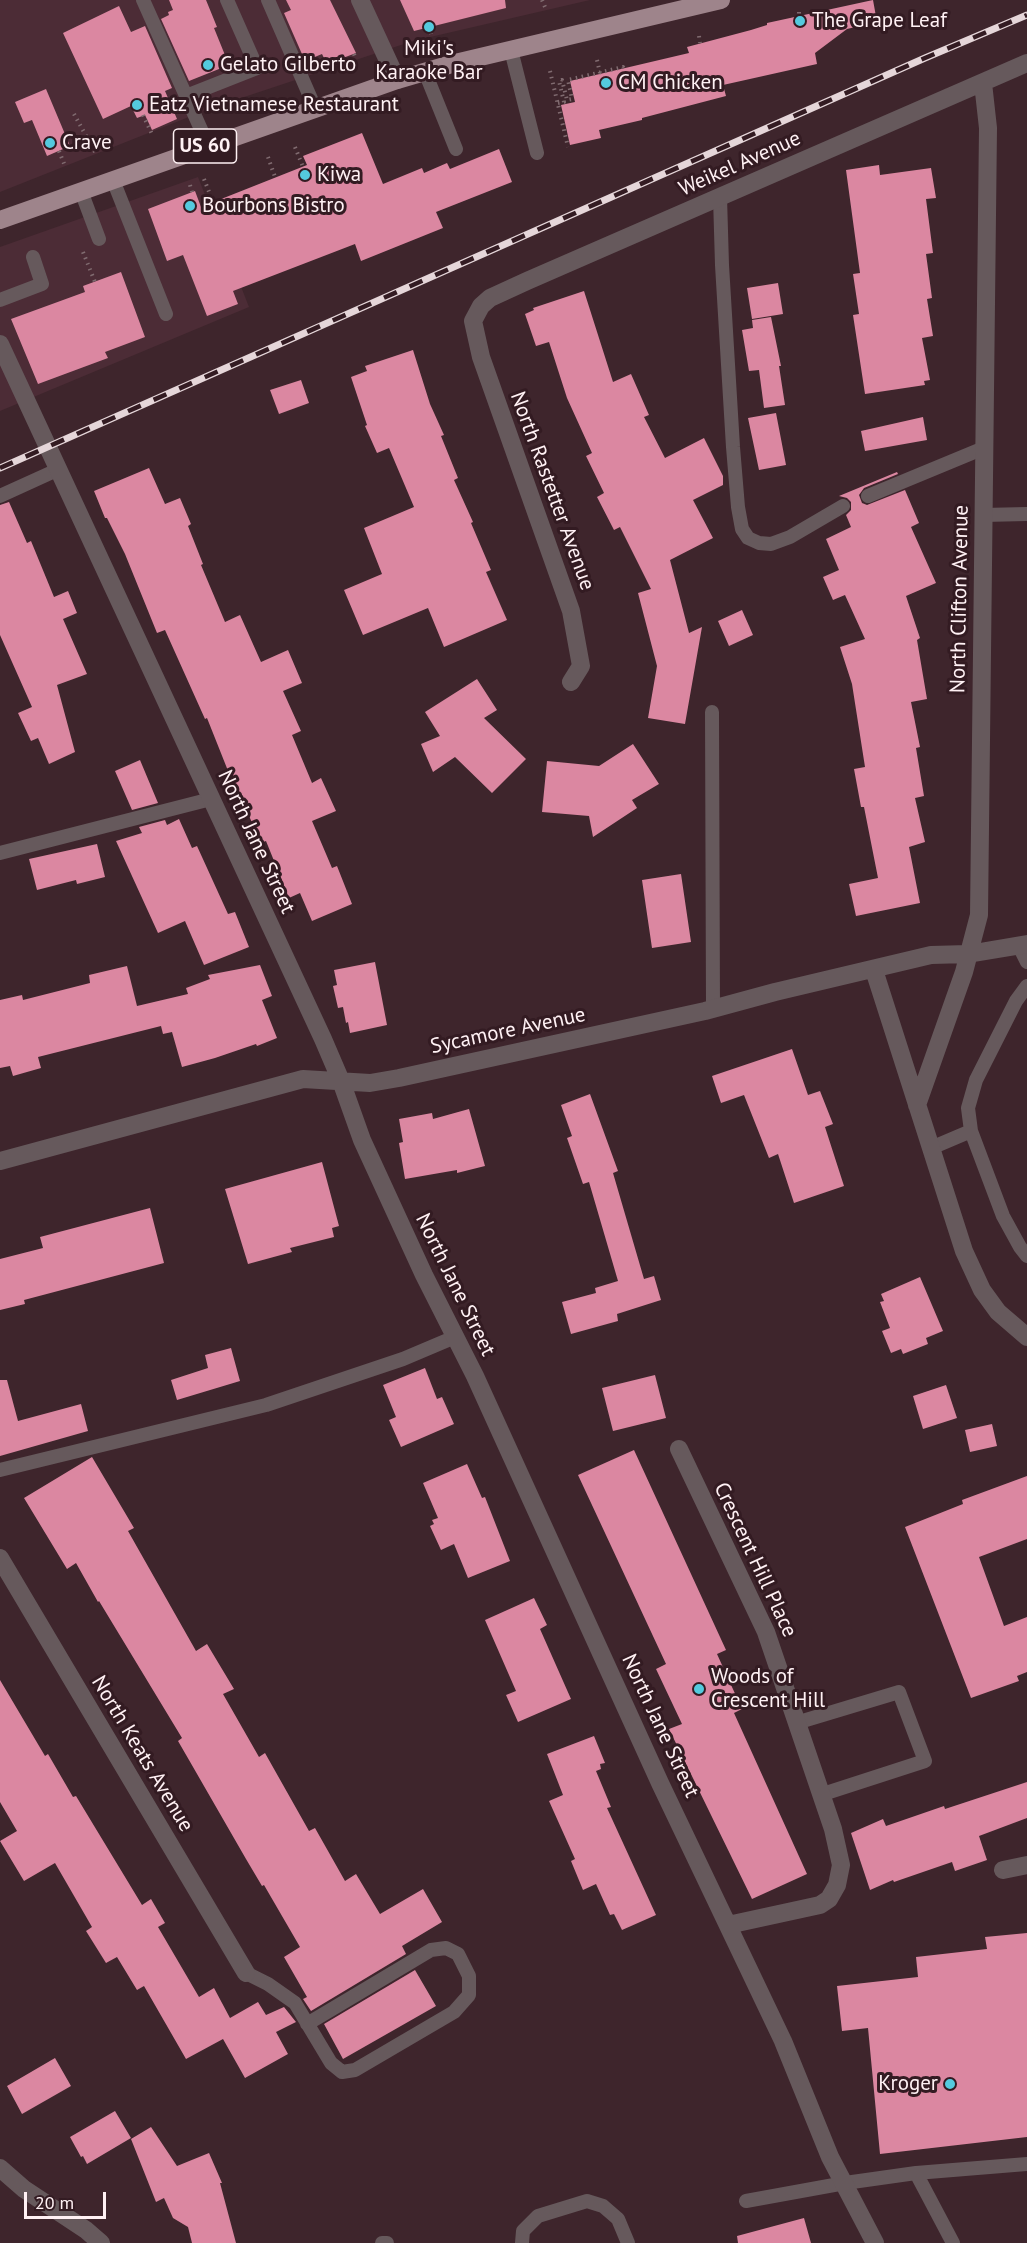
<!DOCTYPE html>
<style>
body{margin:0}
#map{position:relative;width:1027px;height:2243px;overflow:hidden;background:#3e252c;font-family:"PT Sans",sans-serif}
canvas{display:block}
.scale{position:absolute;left:24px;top:2192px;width:82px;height:27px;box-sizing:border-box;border:3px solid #fff1f4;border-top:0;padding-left:8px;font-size:18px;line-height:21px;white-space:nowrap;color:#fff1f4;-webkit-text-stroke:4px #331b22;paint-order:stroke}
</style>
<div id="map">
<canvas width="1027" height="2243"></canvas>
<div class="scale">20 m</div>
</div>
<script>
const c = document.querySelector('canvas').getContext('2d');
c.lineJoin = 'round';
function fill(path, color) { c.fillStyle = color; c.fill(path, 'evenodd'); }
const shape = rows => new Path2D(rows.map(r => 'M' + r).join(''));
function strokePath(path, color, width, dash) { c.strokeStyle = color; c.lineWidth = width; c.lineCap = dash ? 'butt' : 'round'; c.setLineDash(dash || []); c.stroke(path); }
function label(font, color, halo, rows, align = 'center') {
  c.font = font + ' "PT Sans",sans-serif'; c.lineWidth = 6; c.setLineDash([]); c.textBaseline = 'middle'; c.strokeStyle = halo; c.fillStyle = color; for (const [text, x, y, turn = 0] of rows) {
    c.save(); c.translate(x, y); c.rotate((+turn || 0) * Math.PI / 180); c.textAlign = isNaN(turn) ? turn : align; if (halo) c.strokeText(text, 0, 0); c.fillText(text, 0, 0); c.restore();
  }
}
const built = shape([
 [0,0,590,0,413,41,214,107,0,192],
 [198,177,249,307,0,411,0,247]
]);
const building = shape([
 [169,0,206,0,217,27,214,28,229,65,189,81,161,19,169,15,168,12,173,10],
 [286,0,330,0,356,53,327,64,322,54,305,61,284,13,291,10],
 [400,0,505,0,506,8,414,31],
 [873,0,877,22,847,29,815,53,817,64,723,85,726,96,642,118,642,120,599,130,601,138,570,145,561,105,575,102,570,81,689,53,687,47,751,30,767,25,767,23],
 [119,6,131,32,145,26,172,88,165,91,177,119,152,130,145,115,137,118,131,106,103,119,63,33],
 [46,89,70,146,47,156,32,120,24,123,15,102],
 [362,133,383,184,422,168,424,173,447,163,450,169,499,149,512,182,436,212,443,228,361,261,355,244,233,291,238,304,207,316,183,255,167,261,148,209,195,191,201,207,307,165,303,156],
 [879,165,880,175,931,168,936,198,926,199,933,253,926,254,932,298,927,299,933,336,922,338,930,380,924,381,925,385,865,394,853,315,859,314,853,274,860,273,846,170],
 [121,272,145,337,105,352,108,358,38,384,11,319,85,292,83,286],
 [778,283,783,314,752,319,747,288],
 [584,291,613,382,631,374,649,415,644,417,665,458,704,438,723,476,723,485,693,500,713,538,670,560,689,633,702,627,685,724,648,718,657,666,638,593,651,589,620,527,614,530,597,497,604,493,586,456,592,453,567,398,549,342,536,346,525,314,534,310,533,308],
 [771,317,781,366,779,366,785,405,764,408,759,370,749,371,742,330,753,328,752,320],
 [413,350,430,404,444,435,441,436,458,478,454,480,473,522,471,523,491,570,486,572,507,620,444,647,428,608,363,635,344,590,382,574,364,528,414,507,389,448,377,453,365,426,367,425,351,377,367,371,365,366],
 [301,380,309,403,279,414,270,390],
 [776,413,786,465,759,470,748,418],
 [923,417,927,440,865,451,861,431],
 [149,468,165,504,180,498,191,524,188,526,203,564,201,565,225,622,240,615,261,662,288,650,302,683,283,691,301,731,292,735,312,783,321,778,336,811,312,821,332,868,337,866,352,904,312,921,300,893,289,898,266,841,261,843,242,800,240,801,207,718,205,719,165,630,157,633,125,554,107,518,105,518,94,491],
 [897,472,898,474,864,488,859,495,862,503,867,505,905,490,919,523,911,527,936,583,906,596,920,638,917,640,927,699,911,702,920,747,916,748,924,796,915,798,925,842,909,847,920,903,856,916,849,884,878,878,864,807,861,807,854,769,865,767,852,684,840,647,865,639,845,595,833,600,823,577,839,570,826,539,851,527,846,515,851,510,851,502,847,498,839,496],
 [9,502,27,543,31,541,54,597,68,591,77,613,63,619,87,674,57,685,75,752,49,764,38,738,31,741,18,713,32,707,0,635,0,505],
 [742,610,753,635,729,646,718,621],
 [477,679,497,710,484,718,526,759,492,793,455,757,433,772,421,744,440,736,425,712],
 [633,744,659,784,632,800,637,808,593,837,589,816,542,812,547,761,599,766],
 [140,760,158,803,132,810,115,771],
 [179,819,192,848,197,846,228,914,235,912,249,947,204,965,185,921,158,933,116,841,142,833,139,827,165,820,167,825],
 [97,844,105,877,77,884,76,880,37,890,29,859],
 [681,874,691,942,652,948,642,880],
 [375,962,387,1025,350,1033,348,1022,346,1023,343,1007,338,1008,333,986,337,985,334,970],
 [260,965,272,996,262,1000,277,1038,257,1046,256,1044,215,1058,182,1067,172,1032,163,1034,161,1026,38,1057,41,1068,13,1076,10,1066,0,1068,0,1000,22,995,23,1000,90,983,89,975,127,966,137,1006,188,994,186,988,210,979,208,975],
 [792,1049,808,1095,820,1091,833,1124,825,1127,844,1186,794,1203,778,1154,769,1158,744,1095,721,1103,712,1076],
 [590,1094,618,1171,613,1173,644,1279,654,1276,661,1300,617,1314,618,1321,571,1334,562,1302,596,1293,595,1288,618,1281,589,1182,583,1184,567,1138,572,1136,561,1105],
 [469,1109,485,1166,457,1173,457,1170,405,1179,399,1143,403,1142,399,1119,432,1113,433,1119],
 [322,1162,339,1226,332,1228,334,1237,290,1248,292,1252,248,1264,225,1189],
 [150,1208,164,1263,24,1300,25,1304,0,1310,0,1259,43,1248,40,1237],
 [920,1277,943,1331,926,1338,928,1344,903,1354,901,1349,891,1353,882,1331,890,1328,880,1302,884,1301,881,1294],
 [231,1348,240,1381,177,1400,171,1380,208,1368,205,1355],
 [425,1368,437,1399,442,1397,454,1424,401,1447,389,1420,396,1417,383,1385],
 [655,1375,666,1418,613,1431,602,1388],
 [0,1380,7,1380,18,1421,81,1404,88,1431,0,1456],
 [946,1385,957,1418,923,1429,913,1396],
 [992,1424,997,1446,970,1452,965,1430],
 [634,1450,726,1650,717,1654,742,1709,734,1713,807,1874,752,1899,669,1729,682,1724,656,1669,666,1664,578,1475],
 [92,1457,134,1528,128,1531,196,1651,207,1644,234,1689,223,1694,259,1757,265,1753,309,1831,315,1828,345,1881,356,1874,380,1914,423,1889,442,1922,402,1946,406,1954,311,2011,303,1999,307,1997,284,1957,300,1947,264,1885,262,1886,246,1859,189,1760,178,1741,182,1738,99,1601,98,1602,76,1563,67,1569,24,1498],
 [467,1464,482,1498,485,1497,510,1561,468,1578,454,1544,441,1550,430,1526,434,1524,432,1520,438,1518,423,1483],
 [1027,1476,1027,1539,979,1557,1004,1626,1027,1617,1027,1672,1017,1676,1019,1681,971,1698,905,1527,963,1504,962,1500],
 [534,1598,547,1625,540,1629,571,1699,518,1722,506,1695,516,1691,485,1620],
 [0,1680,45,1756,48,1754,73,1797,76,1796,142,1905,151,1899,165,1923,158,1927,199,1997,214,1988,230,2018,258,2002,266,2015,284,2007,296,2022,276,2032,288,2054,245,2078,223,2039,186,2059,144,1986,137,1990,117,1957,106,1963,86,1931,92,1927,55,1863,24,1881,0,1841,17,1831,0,1802],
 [594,1736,605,1763,600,1764,601,1769,596,1771,611,1807,607,1808,656,1915,622,1930,614,1914,610,1915,596,1884,583,1890,571,1861,575,1859,549,1801,563,1795,547,1754],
 [1027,1782,1027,1818,979,1836,987,1860,955,1871,952,1862,894,1882,893,1880,870,1890,851,1833,883,1819,886,1826,944,1806,945,1809],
 [1027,1933,1027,2137,880,2154,868,2028,842,2031,837,1986,918,1977,916,1957,987,1949,985,1937],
 [415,1970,436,2006,343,2059,324,2024],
 [55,2058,71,2086,22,2114,7,2086],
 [115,2111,131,2138,87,2164,83,2156,81,2157,70,2137],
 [151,2127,177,2166,209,2153,222,2183,220,2183,236,2243,192,2243,188,2227,173,2218,164,2198,156,2202,131,2139],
 [804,2218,811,2243,738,2243,737,2236]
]);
const path = shape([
 [542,0,545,7],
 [799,12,799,16],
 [429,27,431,34],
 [699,36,700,43],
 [354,54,356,59],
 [597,60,600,73],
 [550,71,568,147],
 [558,103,564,102,559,81,562,80,567,100,572,99,568,80,623,67,624,69],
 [74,114,96,154],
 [143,115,152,134],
 [295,147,303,167],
 [59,151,65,166],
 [268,157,275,177],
 [204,179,213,202],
 [190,185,192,192],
 [83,252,95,282]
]);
const lane = shape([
 [143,0,208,145],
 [268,0,315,108],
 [511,50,537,153],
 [425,72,456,149],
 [186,96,257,68,227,0],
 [113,180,166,314],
 [81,191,99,239],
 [720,197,722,265,733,447,738,507,742,529,748,538,759,543,771,544,790,537,843,506],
 [0,300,42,284,33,257],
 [0,496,57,470],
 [868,496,984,448],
 [983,515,1027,514],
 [712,712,713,1009],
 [0,853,211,799],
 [1019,946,1027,962],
 [1027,986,1016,1001,976,1080,968,1108,971,1131,1003,1216,1020,1247,1027,1256],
 [931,1148,971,1131],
 [0,1470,266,1405,403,1359,455,1337],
 [796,1723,899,1692,925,1761,820,1795],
 [246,1973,268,1984,295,2003,331,2063,342,2072,355,2070,454,2012,469,1995,469,1976,458,1954,446,1948,431,1950,307,2024],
 [916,2173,953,2243],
 [746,2201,845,2183,916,2173,1027,2164],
 [382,2243,387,2243],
 [522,2243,523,2231,538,2216,587,2201,603,2206,618,2219,628,2243]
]);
const street = shape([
 [360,0,397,80],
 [0,344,323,1039,341,1081,362,1140,424,1275,475,1376,660,1783,783,2041,830,2157,875,2243],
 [571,682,581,666,571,611,481,357,473,321,481,306,490,298,527,281,1027,63],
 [874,970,964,1251,982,1290,998,1312,1027,1337],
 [917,1105,964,972,979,915,988,128,983,83],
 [0,1161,303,1079,370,1083,399,1078,705,1011,775,992,931,955,968,954,1027,944],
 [679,1449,766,1632,833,1829,841,1865,837,1885,829,1899,820,1905,728,1925],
 [0,1558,246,1973],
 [1003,1870,1027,1865],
 [0,2168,24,2189,86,2230,101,2243]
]);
const primary = shape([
 [0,220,397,80,455,63,721,0]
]);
const rail = shape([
 [0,468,925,58,1027,15]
]);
const markers = [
 [800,21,6,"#54cade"],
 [429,27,6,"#54cade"],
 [208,65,6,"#54cade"],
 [606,83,6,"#54cade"],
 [137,105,6,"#54cade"],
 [50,143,6,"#54cade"],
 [305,175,6,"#54cade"],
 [190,206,6,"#54cade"],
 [699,1689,6,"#54cade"],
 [950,2084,6,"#54cade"]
];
const shields = [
 [205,146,63]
];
const shieldNames = [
 ["US 60",205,146]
];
const poiNames = [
 ["The Grape Leaf",812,21],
 ["Miki's",429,49,"center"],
 ["Karaoke Bar",429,73,"center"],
 ["Gelato Gilberto",220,65],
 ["CM Chicken",618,83],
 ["Eatz Vietnamese Restaurant",149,105],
 ["Crave",62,143],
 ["Kiwa",317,175],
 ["Bourbons Bistro",202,206],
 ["Woods of",711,1677],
 ["Crescent Hill",711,1701],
 ["Kroger",938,2084,"right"]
];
const streetNames = [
 ["Weikel Avenue",740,164,-24],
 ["North Rastetter Avenue",552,491,70],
 ["North Clifton Avenue",960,599,-89],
 ["North Jane Street",256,842,65],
 ["Sycamore Avenue",508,1031,-12],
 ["North Jane Street",455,1285,64],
 ["Crescent Hill Place",755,1560,65],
 ["North Jane Street",660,1726,65],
 ["North Keats Avenue",142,1754,59]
];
fill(built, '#4c2c36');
fill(building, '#db87a1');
strokePath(path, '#806b70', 4, [1.5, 4.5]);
strokePath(lane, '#66595c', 14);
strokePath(street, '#66595c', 18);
strokePath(primary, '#9e848b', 18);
strokePath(rail, '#e5d6d9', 7);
strokePath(rail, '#331b22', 4.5, [14]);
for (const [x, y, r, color] of markers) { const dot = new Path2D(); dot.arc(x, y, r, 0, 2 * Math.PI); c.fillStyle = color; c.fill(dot); strokePath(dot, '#331b22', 2); }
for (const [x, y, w] of shields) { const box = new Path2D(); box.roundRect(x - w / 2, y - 17, w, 34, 4.5); c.fillStyle = '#331b22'; c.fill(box); strokePath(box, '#fff1f4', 1.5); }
label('bold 20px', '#fff1f4', null, shieldNames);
label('21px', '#fff1f4', '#331b22', poiNames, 'left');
label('21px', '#fff1f4', '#331b22', streetNames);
</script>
